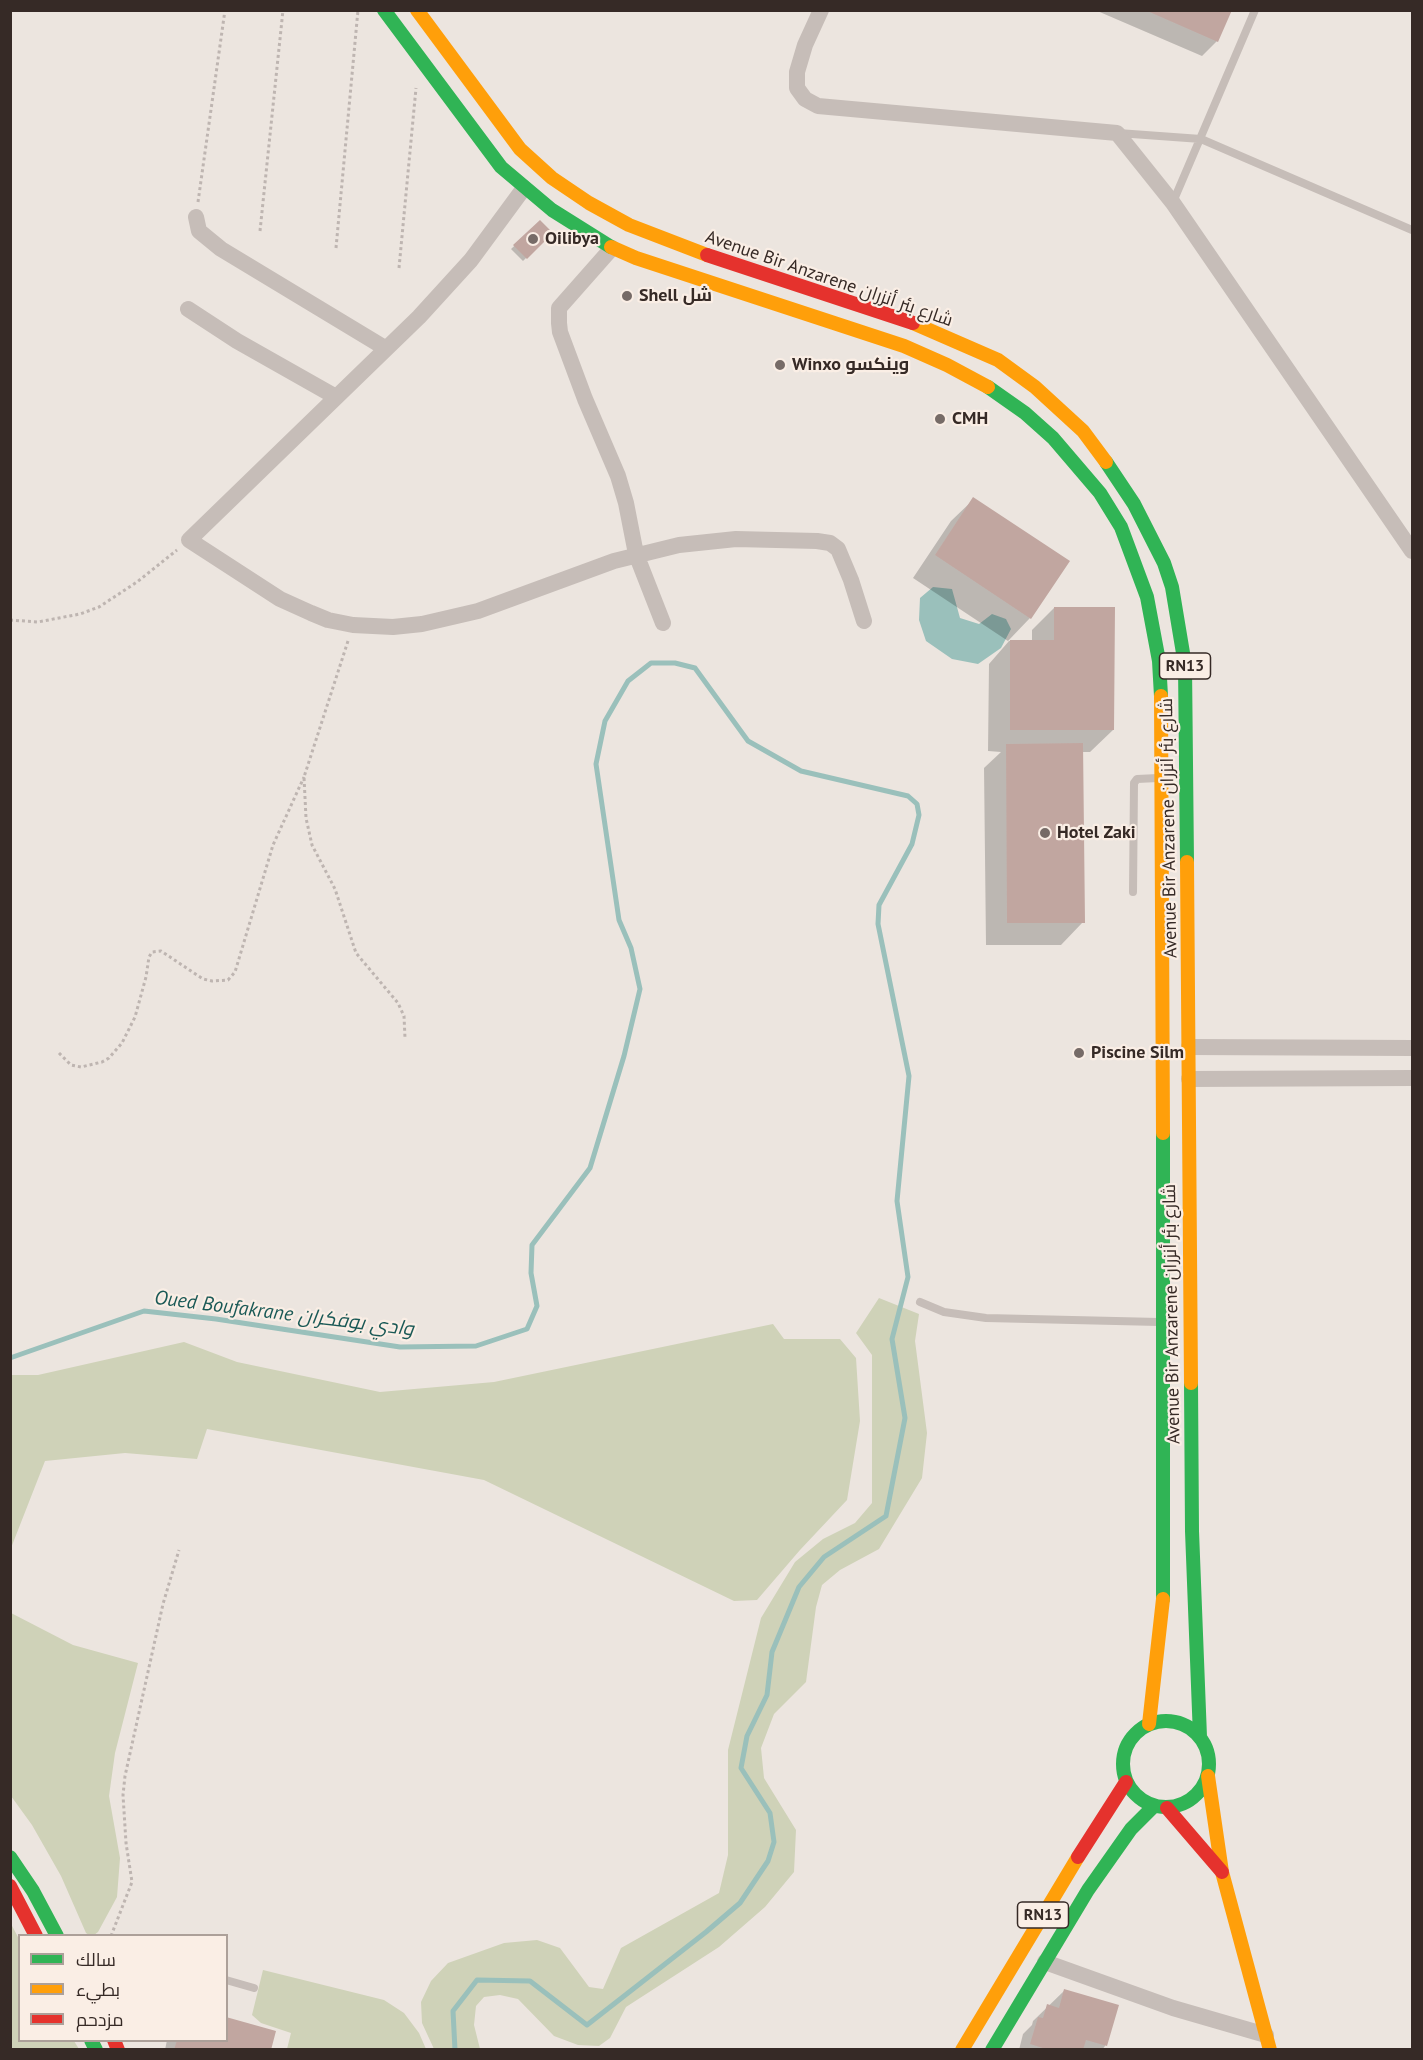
<!DOCTYPE html>
<meta charset="utf-8">
<style>
body{margin:0}
#map{position:relative;width:1423px;height:2060px;overflow:hidden;background:#ece5df;font-family:"PT Sans",Cairo,sans-serif}
canvas{display:block}
.frame{position:absolute;inset:0;border:12px solid #362a26;pointer-events:none}
.legend{position:absolute;left:18px;top:1934px;width:210px;height:108px;box-sizing:border-box;background:#faeee5;border:2px solid #aca099;margin:0;padding:8px 10px;list-style:none;font-size:18px;color:#362a26}
.legend li{display:flex;align-items:center;gap:12px;height:30px}
.legend b{width:30px;border:2px solid #aca099}
</style>
<div id="map">
<canvas width="1423" height="2060"></canvas>
<div class="frame"></div>
<ul class="legend">
<li><b style="height:8px;background:#30b455"></b>سالك</li>
<li><b style="height:8px;background:#ff9f0a"></b>بطيء</li>
<li><b style="height:8px;background:#e5322d"></b>مزدحم</li>
</ul>
</div>
<script>
const c = document.querySelector('canvas').getContext('2d');
c.lineJoin = 'round';
function fill(path, color) { c.fillStyle = color; c.fill(path, 'evenodd'); }
const shape = rows => new Path2D(rows.map(r => 'M' + r).join(''));
function strokePath(path, color, width, dash) { c.strokeStyle = color; c.lineWidth = width; c.lineCap = dash ? 'butt' : 'round'; c.setLineDash(dash || []); c.stroke(path); }
function label(font, color, halo, rows, align = 'center') {
  c.font = font + ' "PT Sans",Cairo,sans-serif'; c.lineWidth = 4.5; c.setLineDash([]); c.textBaseline = 'middle'; c.strokeStyle = halo; c.fillStyle = color; for (const [text, x, y, turn = 0] of rows) {
    c.save(); c.translate(x, y); c.rotate((+turn || 0) * Math.PI / 180); c.textAlign = isNaN(turn) ? turn : align; if (halo) c.strokeText(text, 0, 0); c.fillText(text, 0, 0); c.restore();
  }
}
const green = shape([
 [879,1298,919,1314,915,1341,927,1433,922,1478,879,1549,840,1570,822,1585,816,1607,806,1682,774,1714,761,1748,764,1778,796,1830,794,1872,765,1907,719,1947,626,2007,610,2038,599,2046,578,2045,554,2036,518,1999,500,1995,484,1997,476,2006,474,2025,480,2049,434,2049,422,2023,421,2002,431,1981,448,1963,504,1943,537,1940,560,1948,589,1987,603,1989,621,1948,719,1893,728,1855,728,1750,761,1618,795,1562,823,1539,855,1523,872,1503,872,1355,856,1333],
 [773,1324,784,1339,840,1339,856,1358,860,1421,847,1500,800,1550,757,1600,734,1601,484,1480,207,1429,197,1459,125,1453,45,1461,11,1548,11,1375,38,1375,184,1342,237,1362,380,1392,494,1382],
 [11,1613,73,1645,138,1663,115,1753,109,1796,120,1858,117,1897,98,1932,94,1935,89,1935,86,1933,61,1876,32,1825,11,1796],
 [10,1922,19,1939,20,2040,74,2041,79,2049,11,2049],
 [263,1970,384,2000,404,2013,419,2033,426,2049,287,2049,291,2033,261,2023,252,2015]
]);
const water = shape([
 [933,587,952,589,960,618,979,624,992,614,1006,619,1011,629,1001,648,978,664,952,659,926,641,919,620,920,598]
]);
const shadow = shape([
 [1095,10,1230,10,1217,41,1202,56],
 [540,222,551,233,523,261,511,249],
 [974,499,1030,618,1008,641,913,578,951,521],
 [1054,608,1113,730,1090,752,1082,752,1083,922,1061,945,986,945,984,768,1001,752,988,751,989,664,1009,641,1032,642,1032,630],
 [1065,1990,1117,2006,1105,2046,1102,2050,1019,2050,1023,2034,1032,2025,1033,2021],
 [167,2040,226,2040,269,2050,165,2050]
]);
const stream = shape([
 [10,1358,144,1311,216,1319,400,1347,476,1346,527,1329,537,1306,531,1273,532,1245,590,1168,624,1056,640,989,631,948,619,920,596,764,605,721,628,681,651,663,675,663,695,668,748,741,801,771,908,796,917,804,919,815,912,844,879,905,878,924,909,1076,897,1201,908,1277,892,1339,905,1418,886,1516,824,1557,799,1587,772,1652,767,1695,747,1736,741,1768,770,1813,774,1842,768,1861,740,1903,706,1932,587,2025,530,1981,477,1980,453,2011,455,2050]
]);
const building = shape([
 [1145,10,1232,10,1218,42],
 [540,220,553,233,527,259,513,245],
 [973,497,1070,561,1031,619,935,555],
 [1054,607,1115,607,1114,730,1010,730,1010,640,1054,640],
 [1083,743,1085,923,1007,923,1006,744],
 [1064,1989,1119,2005,1107,2046,1086,2040,1083,2050,1049,2050,1030,2044,1038,2017,1043,2018,1047,2004,1059,2008],
 [226,2017,276,2031,271,2050,174,2050,177,2040,226,2040]
]);
const path = shape([
 [198,202,225,10],
 [260,231,283,10],
 [336,248,358,10],
 [399,268,416,88],
 [10,620,38,622,80,614,99,607,137,582,177,550],
 [348,641,304,777,306,818,312,845,335,889,356,953,398,1003,404,1016,405,1038],
 [59,1053,71,1065,81,1067,102,1062,109,1058,122,1043,135,1017,146,977,149,957,152,952,161,951,203,979,212,981,228,980,235,972,273,845,304,777],
 [111,1936,132,1882,126,1843,123,1795,125,1776,163,1604,179,1550]
]);
const lane = shape([
 [1118,133,1201,139,1412,230],
 [1173,202,1255,10],
 [1133,892,1134,783,1137,779,1158,778],
 [920,1302,944,1312,986,1318,1159,1322],
 [226,1980,254,1988]
]);
const street = shape([
 [821,10,805,45,797,72,797,88,805,99,818,106,1117,133,1173,203,1412,551],
 [524,188,471,260,419,317,189,540,280,599,311,613,328,620,353,625,393,627,422,624,478,611,614,561,679,545,736,539,817,541,830,543,838,549,851,580,864,621],
 [196,217,199,231,221,249,385,348],
 [612,248,559,308,559,323,560,332,585,399,618,476,626,503,636,554,663,623],
 [188,309,237,341,336,397],
 [1189,1047,1412,1048],
 [1189,1079,1412,1078],
 [1045,1962,1173,2008,1266,2035]
]);
const fast = shape([
 [384,10,501,167,552,210,611,247],
 [988,387,1025,413,1053,438,1100,493,1121,527,1147,597,1159,661,1161,696],
 [1106,462,1134,504,1164,563,1172,587,1185,665,1187,862],
 [1163,1133,1163,1599],
 [1191,1383,1192,1531,1200,1737],
 '1123 1764a43 43 0 1 1 86 0a43 43 0 1 1-86 0Z',
 [10,1857,33,1891,57,1936],
 [91,2040,96,2050],
 [992,2050,1088,1890,1131,1829,1154,1806]
]);
const slow = shape([
 [417,10,520,149,552,178,589,203,629,225,707,255],
 [611,247,636,258,904,346,947,365,988,387],
 [913,323,998,360,1035,387,1083,431,1106,462],
 [1161,696,1163,1133],
 [1187,862,1191,1383],
 [1149,1724,1163,1599],
 [1208,1776,1222,1872,1270,2050],
 [962,2050,1078,1857]
]);
const jam = shape([
 [707,255,913,323],
 [1167,1808,1222,1872],
 [1078,1857,1126,1782],
 [10,1886,36,1936],
 [114,2040,118,2050]
]);
const markers = [
 [533,239,6,"#766b67"],
 [627,296,6,"#766b67"],
 [780,365,6,"#766b67"],
 [940,419,6,"#766b67"],
 [1045,833,6,"#766b67"],
 [1079,1053,6,"#766b67"]
];
const shields = [
 [1185,666,51],
 [1043,1915,51]
];
const shieldNames = [
 ["RN13",1185,666],
 ["RN13",1043,1915]
];
const poiNames = [
 ["Oilibya",545,239],
 ["Shell شل",639,296],
 ["Winxo وينكسو",792,365],
 ["CMH",952,419],
 ["Hotel Zaki",1057,833],
 ["Piscine Silm",1091,1053]
];
const streetNames = [
 ["Avenue Bir Anzarene شارع بئر أنزران",829,279,19],
 ["Avenue Bir Anzarene شارع بئر أنزران",1169,828,-91],
 ["Avenue Bir Anzarene شارع بئر أنزران",1172,1314,-91]
];
const waterNames = [
 ["Oued Boufakrane وادي بوفكران",284,1314,7]
];
fill(green, '#cfd2b8');
fill(water, '#9ac0bb');
fill(shadow, '#0003');
strokePath(stream, '#9ac0bb', 5);
fill(building, '#c1a6a0');
strokePath(path, '#beb5b1', 3, [3, 3]);
strokePath(lane, '#c6bdb8', 8);
strokePath(street, '#c6bdb8', 16);
strokePath(fast, '#30b455', 14);
strokePath(slow, '#ff9f0a', 14);
strokePath(jam, '#e5322d', 14);
for (const [x, y, r, color] of markers) { const dot = new Path2D(); dot.arc(x, y, r, 0, 2 * Math.PI); c.fillStyle = color; c.fill(dot); strokePath(dot, '#faeee5', 2); }
for (const [x, y, w] of shields) { const box = new Path2D(); box.roundRect(x - w / 2, y - 13, w, 26, 4.5); c.fillStyle = '#faeee5'; c.fill(box); strokePath(box, '#362a26', 1.5); }
label('bold 16px', '#362a26', null, shieldNames);
label('bold 18px', '#362a26', '#faeee5', poiNames, 'left');
label('18px', '#362a26', '#faeee5', streetNames);
label('italic 20px', '#1a5956', '#faeee5', waterNames);
</script>
